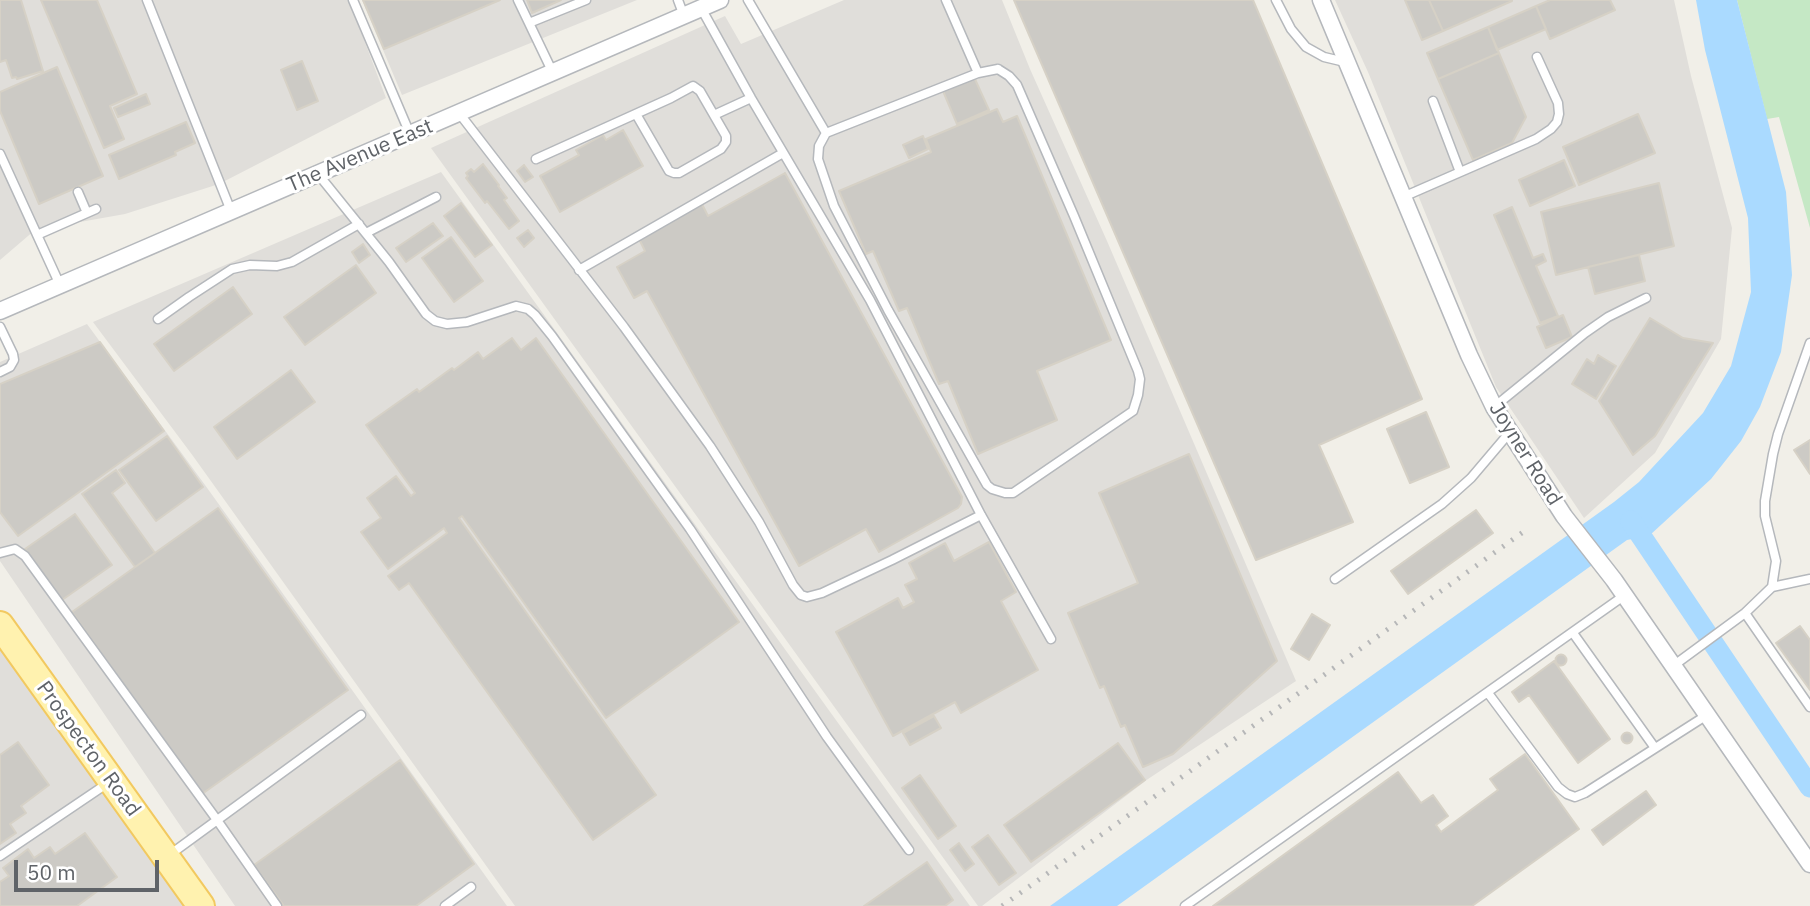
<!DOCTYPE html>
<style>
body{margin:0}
#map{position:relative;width:1810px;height:906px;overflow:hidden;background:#f1efe8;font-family:"IBM Plex Sans",sans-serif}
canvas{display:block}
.scale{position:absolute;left:14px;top:860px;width:145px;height:32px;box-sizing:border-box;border:4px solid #5f6368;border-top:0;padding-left:9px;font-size:21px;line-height:24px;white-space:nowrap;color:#5f6368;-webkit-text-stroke:5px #fff;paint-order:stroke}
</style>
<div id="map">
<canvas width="1810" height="906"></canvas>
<div class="scale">50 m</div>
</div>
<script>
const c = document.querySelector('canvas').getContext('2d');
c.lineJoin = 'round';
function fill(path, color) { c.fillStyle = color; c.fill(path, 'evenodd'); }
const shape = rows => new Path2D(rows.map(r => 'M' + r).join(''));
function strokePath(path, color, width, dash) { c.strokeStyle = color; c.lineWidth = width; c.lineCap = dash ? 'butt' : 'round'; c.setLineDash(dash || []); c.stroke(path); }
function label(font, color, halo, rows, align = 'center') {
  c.font = font + ' "IBM Plex Sans",sans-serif'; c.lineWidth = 6; c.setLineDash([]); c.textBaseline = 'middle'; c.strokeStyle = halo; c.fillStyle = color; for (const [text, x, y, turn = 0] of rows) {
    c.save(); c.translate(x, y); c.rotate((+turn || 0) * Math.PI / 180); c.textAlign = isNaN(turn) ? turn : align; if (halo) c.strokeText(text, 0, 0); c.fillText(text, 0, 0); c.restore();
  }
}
const industrial = shape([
 [0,0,349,0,386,98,219,184,125,214,35,230,0,260],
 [362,0,637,0,402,95],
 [844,0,1002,0,1030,69,1107,241,1296,681,1148,779,982,906,978,906,431,148,725,16,741,44],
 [1335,0,1674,0,1691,76,1732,228,1721,339,1655,453,1584,518,1496,387,1368,72],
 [441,172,970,906,515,906,193,456,93,322],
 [87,324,205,485,507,906,235,906,0,561,0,362],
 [0,614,189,906,0,906]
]);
const green = shape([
 [1737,0,1810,0,1810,228,1779,117,1767,119]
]);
const water = shape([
 [1696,0,1737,0,1786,192,1792,275,1781,352,1760,407,1741,441,1711,479,1650,535,1635,541,1632,539,1627,540,1117,906,1050,906,1614,502,1639,482,1703,413,1731,366,1751,292,1748,218,1705,50]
]);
const canal = shape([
 [1631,521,1810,787]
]);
const building = shape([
 [0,0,21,0,43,71,17,79,16,77,12,78,6,60,0,62,0,0],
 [41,0,97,0,137,94,110,106,124,139,104,148,41,0],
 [363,0,500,0,384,49,363,0],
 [527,0,561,0,532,13,527,0],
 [1014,0,1253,0,1422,399,1319,445,1353,522,1256,560,1014,0],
 [1405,0,1429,0,1443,31,1422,40,1405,0],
 [1429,0,1512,0,1512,1,1443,31,1429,0],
 [1550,0,1610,0,1615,10,1550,39,1536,6,1550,0],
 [1536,6,1546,29,1497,50,1488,27,1536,6],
 [1488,27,1499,53,1438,79,1427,53,1488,27],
 [1499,53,1526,117,1512,143,1473,160,1438,79,1499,53],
 [302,61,318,101,297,110,281,70,302,61],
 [57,67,103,176,39,204,0,111,0,92,57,67],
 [974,77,989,110,957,124,943,91,974,77],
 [146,94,150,104,118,117,114,108,146,94],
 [997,109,1003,122,1017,116,1111,340,1037,371,1057,420,978,454,948,381,939,384,907,308,899,311,873,251,866,254,839,191,931,152,926,139,997,109],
 [1638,114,1655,153,1579,185,1563,147,1638,114],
 [186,122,195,143,175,152,176,155,119,179,109,155,186,122],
 [623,130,643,166,560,212,540,176,579,155,576,150,603,135,606,140,623,130],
 [923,136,928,149,909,158,903,145,923,136],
 [1564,160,1575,186,1530,206,1519,180,1564,160],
 [483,164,499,185,498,186,507,198,504,200,519,221,509,229,487,201,485,203,466,178,468,176,466,173,471,169,474,172,483,164],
 [524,165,533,177,525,182,517,171,524,165],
 [785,173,962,497,961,504,958,508,879,552,866,529,799,566,647,291,634,298,617,267,645,251,638,237,701,202,708,216,785,173],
 [1659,183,1674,246,1556,275,1541,212,1659,183],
 [461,203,492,245,475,257,444,216,461,203],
 [1512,207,1533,258,1543,254,1546,261,1536,266,1558,316,1540,323,1494,215,1512,207],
 [433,223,443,236,406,262,396,248,433,223],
 [528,230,534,238,524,247,517,238,528,230],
 [451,237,483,281,454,302,422,258,451,237],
 [363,244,370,255,359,263,352,252,363,244],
 [1639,255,1645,281,1595,294,1588,267,1639,255],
 [356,265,376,293,305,345,284,317,356,265],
 [233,287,252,314,174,371,154,344,233,287],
 [1563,315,1572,337,1546,348,1537,327,1563,315],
 [1650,318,1683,338,1713,343,1655,436,1633,455,1599,401,1650,318],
 [512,338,521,350,536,338,739,622,606,718,462,516,459,518,656,795,593,840,409,583,399,590,388,576,447,533,444,528,388,569,361,532,381,518,367,498,396,476,411,496,415,493,366,425,417,389,419,392,452,368,454,370,478,352,483,359,512,338],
 [100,342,164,431,18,536,0,512,0,384,100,342],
 [1598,355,1616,366,1596,399,1572,384,1587,359,1594,364,1598,355],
 [291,370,315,402,237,459,214,427,291,370],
 [1426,412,1449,467,1410,483,1387,429,1426,412],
 [167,436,203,487,156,521,119,470,167,436],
 [1810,440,1810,474,1794,450,1810,440],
 [1189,454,1277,661,1173,754,1143,767,1125,725,1121,727,1104,686,1100,688,1068,613,1138,583,1099,493,1189,454],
 [116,470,125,483,112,493,155,553,135,567,82,494,116,470],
 [218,508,348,690,202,794,72,612,218,508],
 [1476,510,1493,533,1408,594,1391,571,1476,510],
 [75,514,112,565,62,600,25,549,75,514],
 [989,542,1016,592,1001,601,1038,670,961,713,955,702,893,736,836,632,898,598,903,608,914,602,905,585,917,579,909,563,945,543,954,561,989,542],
 [1312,614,1330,625,1309,660,1291,649,1312,614],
 [1800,626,1810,640,1810,690,1776,643,1800,626],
 '1555.5 660a5.5 5.5 0 1 1 11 0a5.5 5.5 0 1 1-11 0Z',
 [1554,661,1610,739,1578,763,1529,695,1519,702,1512,692,1554,661],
 [934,716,941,728,910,745,903,733,934,716],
 '1621.5 738a5.5 5.5 0 1 1 11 0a5.5 5.5 0 1 1-11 0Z',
 [18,742,49,785,21,806,26,813,10,824,16,833,0,844,0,755,18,742],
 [1118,743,1145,780,1031,862,1004,825,1118,743],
 [1525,754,1579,829,1472,906,1213,906,1398,772,1421,803,1433,795,1448,816,1436,825,1441,832,1498,790,1490,779,1525,754],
 [400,760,474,864,416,906,284,906,254,865,400,760],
 [920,775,956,826,938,839,902,788,920,775],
 [1646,791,1656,805,1603,845,1592,830,1646,791],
 [85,833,117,877,77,906,0,906,0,882,9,876,3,868,28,849,34,858,50,847,55,854,85,833],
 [988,835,1016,873,999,885,972,847,988,835],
 [959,843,974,864,965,871,950,850,959,843],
 [927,862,953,900,945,906,864,906,927,862]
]);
const lane = shape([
 [147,0,231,211],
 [353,0,410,134],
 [518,0,553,73],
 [678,0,684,16],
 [748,0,826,133],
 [946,0,978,73],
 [1276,0,1291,29,1306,47,1324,57,1345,62],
 [701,8,751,98,870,300,981,515,1051,639],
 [529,23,586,0],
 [998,69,1009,76,1017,85,1074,216,1138,371,1140,379,1138,395,1133,411,1013,493,1005,493,992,489,987,485,888,310,834,206,818,159,819,146,826,133,978,73,998,69],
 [1433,101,1460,172],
 [459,113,624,327,710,446,759,522,793,585,801,595,807,597,822,593,892,560,981,515],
 [714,115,751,98],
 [0,154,60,285],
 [536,159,671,98,693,86,700,91,726,136,726,142,721,149,679,173,674,173,669,171,636,114],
 [318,174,389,262,426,314,435,321,447,324,467,322,516,306,528,309,535,315,552,336,690,529,827,737,909,850],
 [78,192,87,213],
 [1403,197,1536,139,1551,129,1557,122,1559,114,1558,103,1537,57],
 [366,233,436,197],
 [37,235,96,209],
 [579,270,783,153],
 [158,319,189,297,232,269,250,265,277,266,292,262,359,224],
 [0,327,13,354,14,360,10,367,0,372],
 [1494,407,1585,333,1608,317,1646,298],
 [0,553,15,549,25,556,217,820,277,906],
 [1335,579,1442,504,1471,478,1510,432],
 [1772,587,1810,579],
 [1745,613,1810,707],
 [1573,633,1655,748],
 [1673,666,1745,613,1772,587,1776,561,1765,516,1765,501,1773,454,1778,434,1810,343],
 [1488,693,1558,787,1567,794,1575,797,1585,793,1707,715],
 [0,856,108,783],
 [168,856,361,715],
 [445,906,471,887],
 [1185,906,1625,595]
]);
const street = shape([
 [1321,0,1469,355,1494,407,1564,516,1614,580,1810,864],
 [0,311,720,0]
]);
const primary = shape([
 [0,625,201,906]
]);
const rail = shape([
 [1002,906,1526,530]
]);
const streetNames = [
 ["The Avenue East",360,156,-23],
 ["Joyner Road",1525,454,58],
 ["Prospecton Road",88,749,54]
];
fill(industrial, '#e0deda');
fill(green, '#c5e8c5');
fill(water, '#aadaff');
strokePath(canal, '#aadaff', 21);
fill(building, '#cccac5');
strokePath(building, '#d6d1c6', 2);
strokePath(lane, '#b5b8bc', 11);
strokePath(street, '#b5b8bc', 19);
strokePath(primary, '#f2c960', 30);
strokePath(lane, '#fff', 8);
strokePath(street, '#fff', 16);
strokePath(primary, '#fff2af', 26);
strokePath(rail, '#b6b7b8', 5, [2, 9]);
label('21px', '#5f6368', '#fff', streetNames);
</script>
